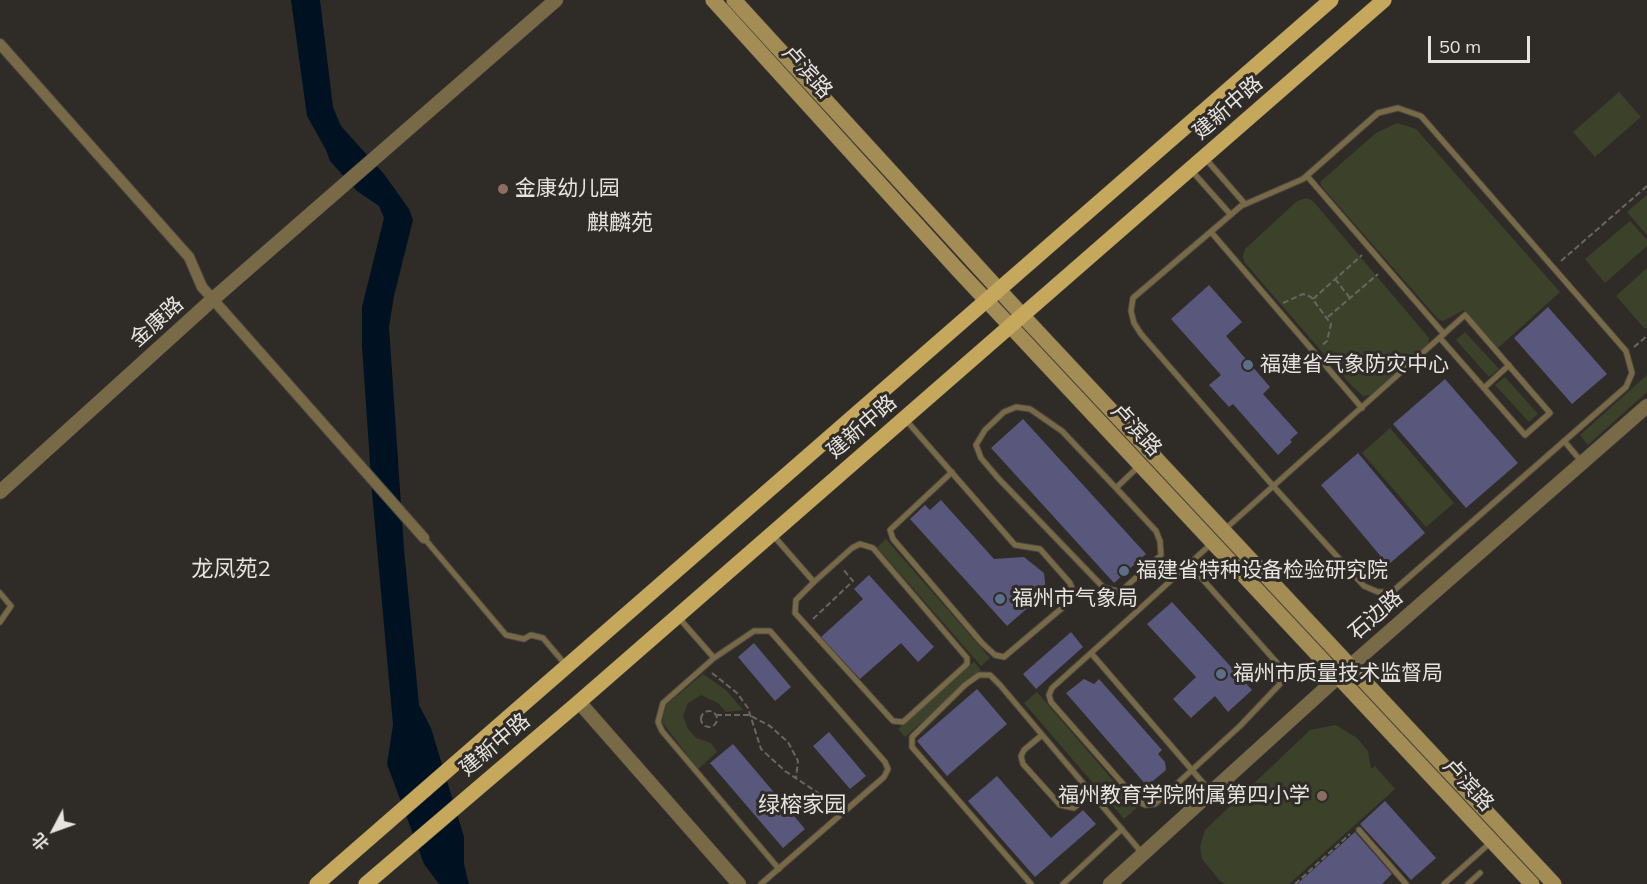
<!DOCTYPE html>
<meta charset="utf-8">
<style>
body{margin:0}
#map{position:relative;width:1647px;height:884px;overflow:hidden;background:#2f2b26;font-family:Mulish,"Noto Sans SC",sans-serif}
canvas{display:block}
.north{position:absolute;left:24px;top:800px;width:60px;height:60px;-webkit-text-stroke:4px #2f2b26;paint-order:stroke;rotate:229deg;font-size:16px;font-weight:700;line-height:24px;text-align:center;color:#e6e3e1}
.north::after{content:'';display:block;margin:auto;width:21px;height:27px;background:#e6e3e1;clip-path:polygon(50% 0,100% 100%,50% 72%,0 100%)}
.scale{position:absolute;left:1428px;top:36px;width:102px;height:27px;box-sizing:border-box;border:3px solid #e6e3e1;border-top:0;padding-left:8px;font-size:18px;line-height:21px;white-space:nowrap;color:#e6e3e1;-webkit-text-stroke:4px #2f2b26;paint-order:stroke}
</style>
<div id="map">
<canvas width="1647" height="884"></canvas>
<div class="north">北</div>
<div class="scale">50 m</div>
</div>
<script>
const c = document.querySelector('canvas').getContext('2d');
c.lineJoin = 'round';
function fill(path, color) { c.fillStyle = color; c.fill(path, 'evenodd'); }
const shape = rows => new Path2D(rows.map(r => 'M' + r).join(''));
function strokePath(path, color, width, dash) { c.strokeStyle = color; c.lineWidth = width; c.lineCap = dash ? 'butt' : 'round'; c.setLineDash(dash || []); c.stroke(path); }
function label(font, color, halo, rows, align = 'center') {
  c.font = font + ' Mulish,"Noto Sans SC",sans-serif'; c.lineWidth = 6; c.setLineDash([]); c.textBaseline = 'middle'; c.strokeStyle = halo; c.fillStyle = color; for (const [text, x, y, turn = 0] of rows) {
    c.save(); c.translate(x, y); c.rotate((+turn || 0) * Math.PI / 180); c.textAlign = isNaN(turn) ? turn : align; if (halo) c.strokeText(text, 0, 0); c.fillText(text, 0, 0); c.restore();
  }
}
const green = shape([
 [1619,92,1641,117,1595,157,1573,132],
 [1397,123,1416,129,1560,292,1498,348,1464,310,1443,321,1438,319,1323,188,1320,182,1376,133],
 [1647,195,1647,235,1627,212],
 [1306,198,1313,201,1429,338,1428,345,1370,395,1363,396,1350,384,1245,263,1243,257,1245,249,1297,201],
 [1630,221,1647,240,1647,246,1605,283,1585,259],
 [1647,268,1647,327,1645,329,1616,296],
 [1465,332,1499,369,1489,377,1456,340],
 [1647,375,1647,392,1588,445,1580,435],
 [1505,377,1538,414,1529,422,1495,385],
 [1390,428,1454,503,1426,527,1362,453],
 [886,539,990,658,981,666,877,547],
 [974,662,981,670,905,737,898,729],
 [703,674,726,690,743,710,726,712,718,703,701,695,688,703,683,716,688,729,696,738,711,743,717,752,698,769,662,722,666,705],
 [1037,692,1137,808,1124,819,1024,703],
 [1336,725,1357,738,1368,751,1371,769,1375,766,1395,789,1289,884,1225,884,1220,881,1202,859,1200,847,1205,830,1310,730]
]);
const water = shape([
 [291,0,320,0,333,107,341,126,384,174,409,209,413,220,394,296,389,327,404,549,419,705,431,728,464,837,464,864,469,884,439,884,424,864,387,764,393,725,372,492,362,346,362,307,384,218,379,206,357,191,330,161,326,150,307,116]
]);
const building = shape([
 [1209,285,1242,322,1226,336,1270,387,1263,394,1298,433,1290,440,1292,442,1278,455,1233,404,1229,407,1209,385,1221,375,1171,319],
 [1548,307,1607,374,1572,404,1514,338],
 [1445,379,1518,463,1466,508,1393,424],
 [1023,419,1146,554,1114,583,991,448],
 [1358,453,1425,533,1388,565,1321,485],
 [941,500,994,559,1024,557,1044,573,1046,592,1007,626,910,519,925,505,930,510],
 [869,575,934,647,918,662,901,643,860,679,821,637,863,599,854,589],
 [1172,602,1252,690,1228,712,1215,696,1191,718,1173,699,1196,677,1147,624],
 [1071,632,1083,647,1036,689,1023,674],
 [754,643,791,687,775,701,738,657],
 [1084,679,1094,684,1099,679,1162,750,1158,754,1165,762,1166,770,1147,786,1066,693],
 [977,689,1007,724,947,776,917,741],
 [829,732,866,776,850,789,813,746],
 [733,744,805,829,783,848,710,763],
 [997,776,1051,838,1083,810,1096,824,1035,877,968,801],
 [1385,801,1436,858,1411,880,1360,824],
 [1355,832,1392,874,1382,884,1297,884]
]);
const path = shape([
 [1561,261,1647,186],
 [1335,279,1350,298],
 [1313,299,1362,255],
 [1283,303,1303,294,1311,297,1331,324,1327,341,1321,346],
 [1328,317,1378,274],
 [1634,347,1647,336],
 [813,619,853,581,842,568],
 [712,673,737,693,748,708,761,749,785,771,838,806],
 '701 719a8 8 0 1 1 16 0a8 8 0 1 1-16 0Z',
 [716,715,749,715,770,726,788,742,798,761,796,778],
 [1295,884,1350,834]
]);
const service = shape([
 [1398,108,1421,116,1626,351,1632,373,1626,387,1392,592,1378,592,1364,586,1274,487,1141,334,1134,323,1131,311,1133,298,1241,206,1303,179,1378,113,1398,108],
 [1205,158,1245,204],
 [1191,170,1231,215],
 [1307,176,1444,334],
 [1211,232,1362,408],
 [1484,388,1509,365],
 [905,419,1015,545,1040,549,1070,583,1074,594,1068,603,1004,657,995,655,982,643,893,539,890,530,952,472],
 [1564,441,1581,461],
 [1116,488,1156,531,1160,541,1161,555,1120,592,1103,587,998,478,981,458,976,445,985,430,1004,412,1016,407,1030,409,1062,431,1116,488,1139,466],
 [1224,530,1465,315,1550,413,1525,435,1440,338],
 [772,534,814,582,852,548,860,544,873,548,967,658,967,664,903,722,893,721,795,613,796,600,814,582],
 [424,538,506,635,524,639,531,635,543,638,565,664],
 [1189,564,1278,664,1280,684,1240,726,1155,804,1145,805,1138,801,1051,702,1049,695,1052,688,1122,625,1189,564,1211,544],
 [0,593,11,606,0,622],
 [679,618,714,658,754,631,770,631,885,762,888,769,884,777,761,884],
 [1091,653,1210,791],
 [714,658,663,703,658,722,662,731,779,869],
 [1042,735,1024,750,1021,756,1023,764,1060,805,1074,808,1091,793],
 [1359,830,1406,884],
 [1031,884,912,747,912,737,965,685,979,675,990,675,1000,685,1142,853],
 [1063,884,1122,829],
 [1444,884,1490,843],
 [1468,884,1480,873]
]);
const minor = shape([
 [0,44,189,257,202,287,424,538]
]);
const tertiary = shape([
 [0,492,212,300,556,0],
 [579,702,739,884],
 [1110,884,1349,667,1647,406]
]);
const secondary = shape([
 [713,0,957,269,1532,884],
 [734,0,1022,315,1554,884]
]);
const primary = shape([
 [317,884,1331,0],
 [366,884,579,702,1384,0]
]);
const markers = [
 [503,189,6,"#8d6e63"],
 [1248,365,6,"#5c6f8a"],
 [1124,571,6,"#5c6f8a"],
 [1000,599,6,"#5c6f8a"],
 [1221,674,6,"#5c6f8a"],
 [1322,796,6,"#8d6e63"]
];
const streetNames = [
 ["卢滨路",807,72,48],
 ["建新中路",1228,108,-41],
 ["金康路",157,322,-42],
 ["建新中路",862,427,-41],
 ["卢滨路",1136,430,47],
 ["石边路",1376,615,-41],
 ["建新中路",495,745,-40],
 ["卢滨路",1468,785,47]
];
const poiNames = [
 ["金康幼儿园",515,189],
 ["福建省气象防灾中心",1260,365],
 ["福建省特种设备检验研究院",1136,571],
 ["福州市气象局",1012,599],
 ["福州市质量技术监督局",1233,674],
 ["福州教育学院附属第四小学",1310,796,"right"]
];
const neighbourhoodNames = [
 ["麒麟苑",620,223],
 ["龙凤苑2",231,569],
 ["绿榕家园",802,805]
];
fill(green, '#3c422a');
fill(water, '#001222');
fill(building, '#59577c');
strokePath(service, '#4c4844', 7);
strokePath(minor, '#4c4844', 12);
strokePath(tertiary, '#4c4844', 15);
strokePath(secondary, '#4c4844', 16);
strokePath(primary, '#4c4844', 16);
strokePath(path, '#696662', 2, [6, 3]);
strokePath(service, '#786a47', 5);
strokePath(minor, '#786a47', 10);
strokePath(tertiary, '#786a47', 14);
strokePath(secondary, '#a48d54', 15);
strokePath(primary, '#c6a85d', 15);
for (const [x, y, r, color] of markers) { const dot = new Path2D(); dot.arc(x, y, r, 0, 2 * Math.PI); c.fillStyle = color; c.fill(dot); strokePath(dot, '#2f2b26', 2); }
label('21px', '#e6e3e1', '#2f2b26', streetNames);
label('21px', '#e6e3e1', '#2f2b26', poiNames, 'left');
label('22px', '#e6e3e1', '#2f2b26', neighbourhoodNames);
</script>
